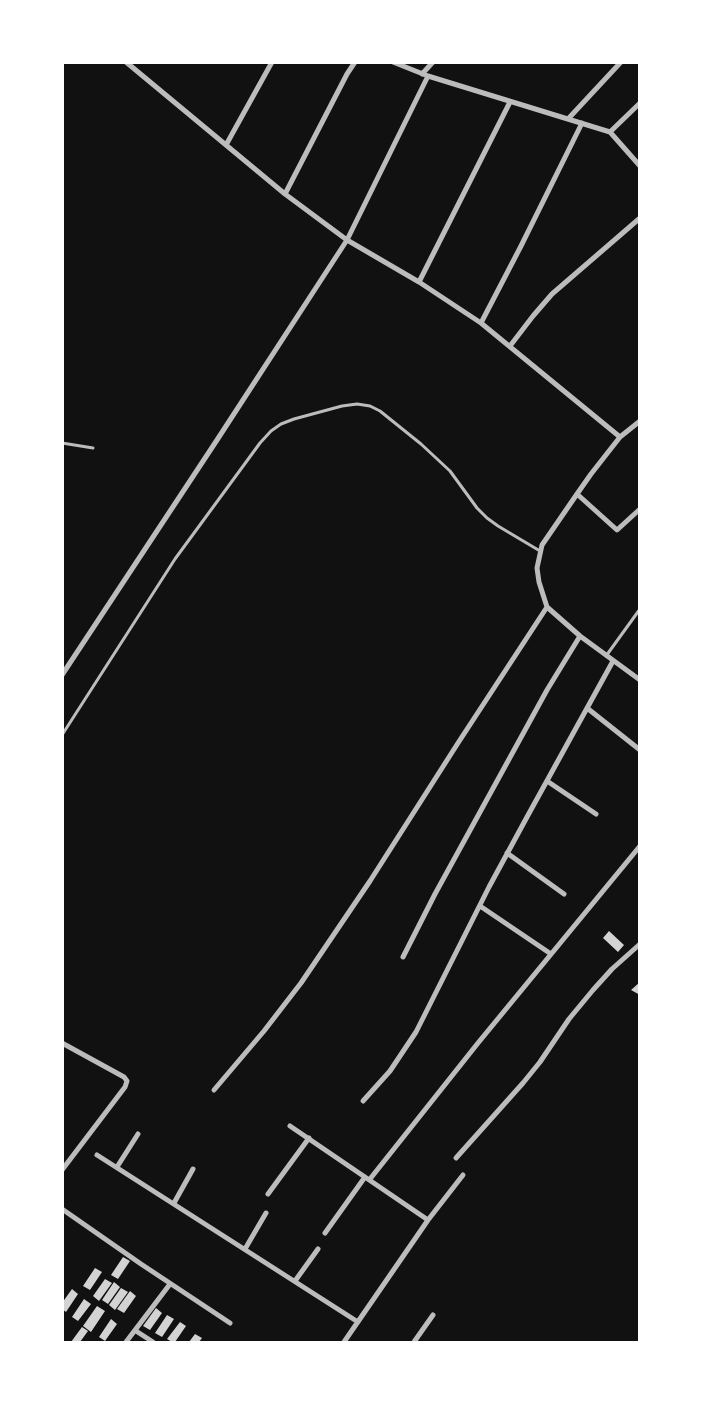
<!DOCTYPE html>
<style>
body{margin:0}
#map{position:relative;width:702px;height:1405px;overflow:hidden;background:#111;font-family:"DejaVu Sans",sans-serif}
canvas{display:block}
.frame{position:absolute;inset:0;border:64px solid #fff;pointer-events:none}
</style>
<div id="map">
<canvas width="702" height="1405"></canvas>
<div class="frame"></div>
</div>
<script>
const c = document.querySelector('canvas').getContext('2d');
c.lineJoin = 'round';
function fill(path, color) { c.fillStyle = color; c.fill(path, 'evenodd'); }
const shape = rows => new Path2D(rows.map(r => 'M' + r).join(''));
function strokePath(path, color, width, dash) { c.strokeStyle = color; c.lineWidth = width; c.lineCap = dash ? 'butt' : 'round'; c.setLineDash(dash || []); c.stroke(path); }
const building = shape([
 [609,931,624,945,618,952,603,938],
 [640,982,640,995,631,990],
 [123,1257,130,1261,118,1279,111,1275],
 [95,1268,102,1272,90,1290,83,1286],
 [105,1279,112,1283,99,1301,93,1296],
 [114,1282,120,1287,108,1304,102,1300],
 [121,1288,128,1292,115,1310,109,1305],
 [72,1289,78,1294,66,1312,62,1309,62,1303],
 [130,1291,136,1296,124,1313,117,1309],
 [84,1299,91,1304,78,1321,72,1317],
 [97,1306,105,1311,91,1332,83,1326],
 [156,1308,162,1313,150,1330,143,1326],
 [167,1315,174,1319,162,1337,155,1333],
 [111,1319,117,1324,105,1341,99,1337],
 [180,1322,186,1326,175,1342,172,1342,167,1339],
 [82,1327,88,1331,80,1342,71,1342],
 [195,1334,202,1338,199,1342,189,1342]
]);
const service = shape([
 [62,443,93,448],
 [606,656,640,609],
 [62,735,175,559,260,443,271,431,281,424,294,419,342,406,357,404,370,406,380,411,421,444,450,471,477,508,487,518,498,526,540,551]
]);
const minor = shape([
 [393,62,428,76],
 [422,74,433,62],
 [568,119,621,62],
 [610,132,640,103],
 [226,145,272,62],
 [285,194,347,74,355,62],
 [419,282,510,102],
 [481,323,521,246,582,123],
 [510,346,533,316,552,294,640,218],
 [640,421,620,437,591,474,577,494,617,530,640,509],
 [620,437,481,323,419,282,347,240,428,76,610,132,640,166],
 [577,494,542,545,537,568,539,582,547,607,580,636,640,680],
 [62,675,217,440,347,240,285,194,126,62],
 [587,708,640,750],
 [547,781,596,814],
 [507,853,564,894],
 [480,906,551,954],
 [403,957,435,894,547,690,580,636],
 [62,1043,124,1077,127,1081,125,1087,62,1170],
 [214,1090,264,1031,301,983,370,881,458,743,547,607],
 [363,1101,390,1071,416,1032,489,887,527,817,613,661],
 [290,1126,428,1220],
 [97,1155,358,1322],
 [456,1158,523,1083,540,1062,569,1019,593,990,612,969,640,944],
 [117,1167,138,1134],
 [370,1179,478,1043,640,846],
 [268,1194,309,1138],
 [174,1203,193,1169],
 [62,1209,141,1264,230,1323],
 [325,1233,365,1177],
 [245,1249,266,1213],
 [295,1281,318,1249],
 [136,1331,153,1342],
 [126,1342,170,1284],
 [344,1342,428,1220,463,1175],
 [414,1342,433,1315]
]);
fill(building, '#d3d3d3');
strokePath(service, '#bcbcbc', 3);
strokePath(minor, '#bcbcbc', 5);
</script>
